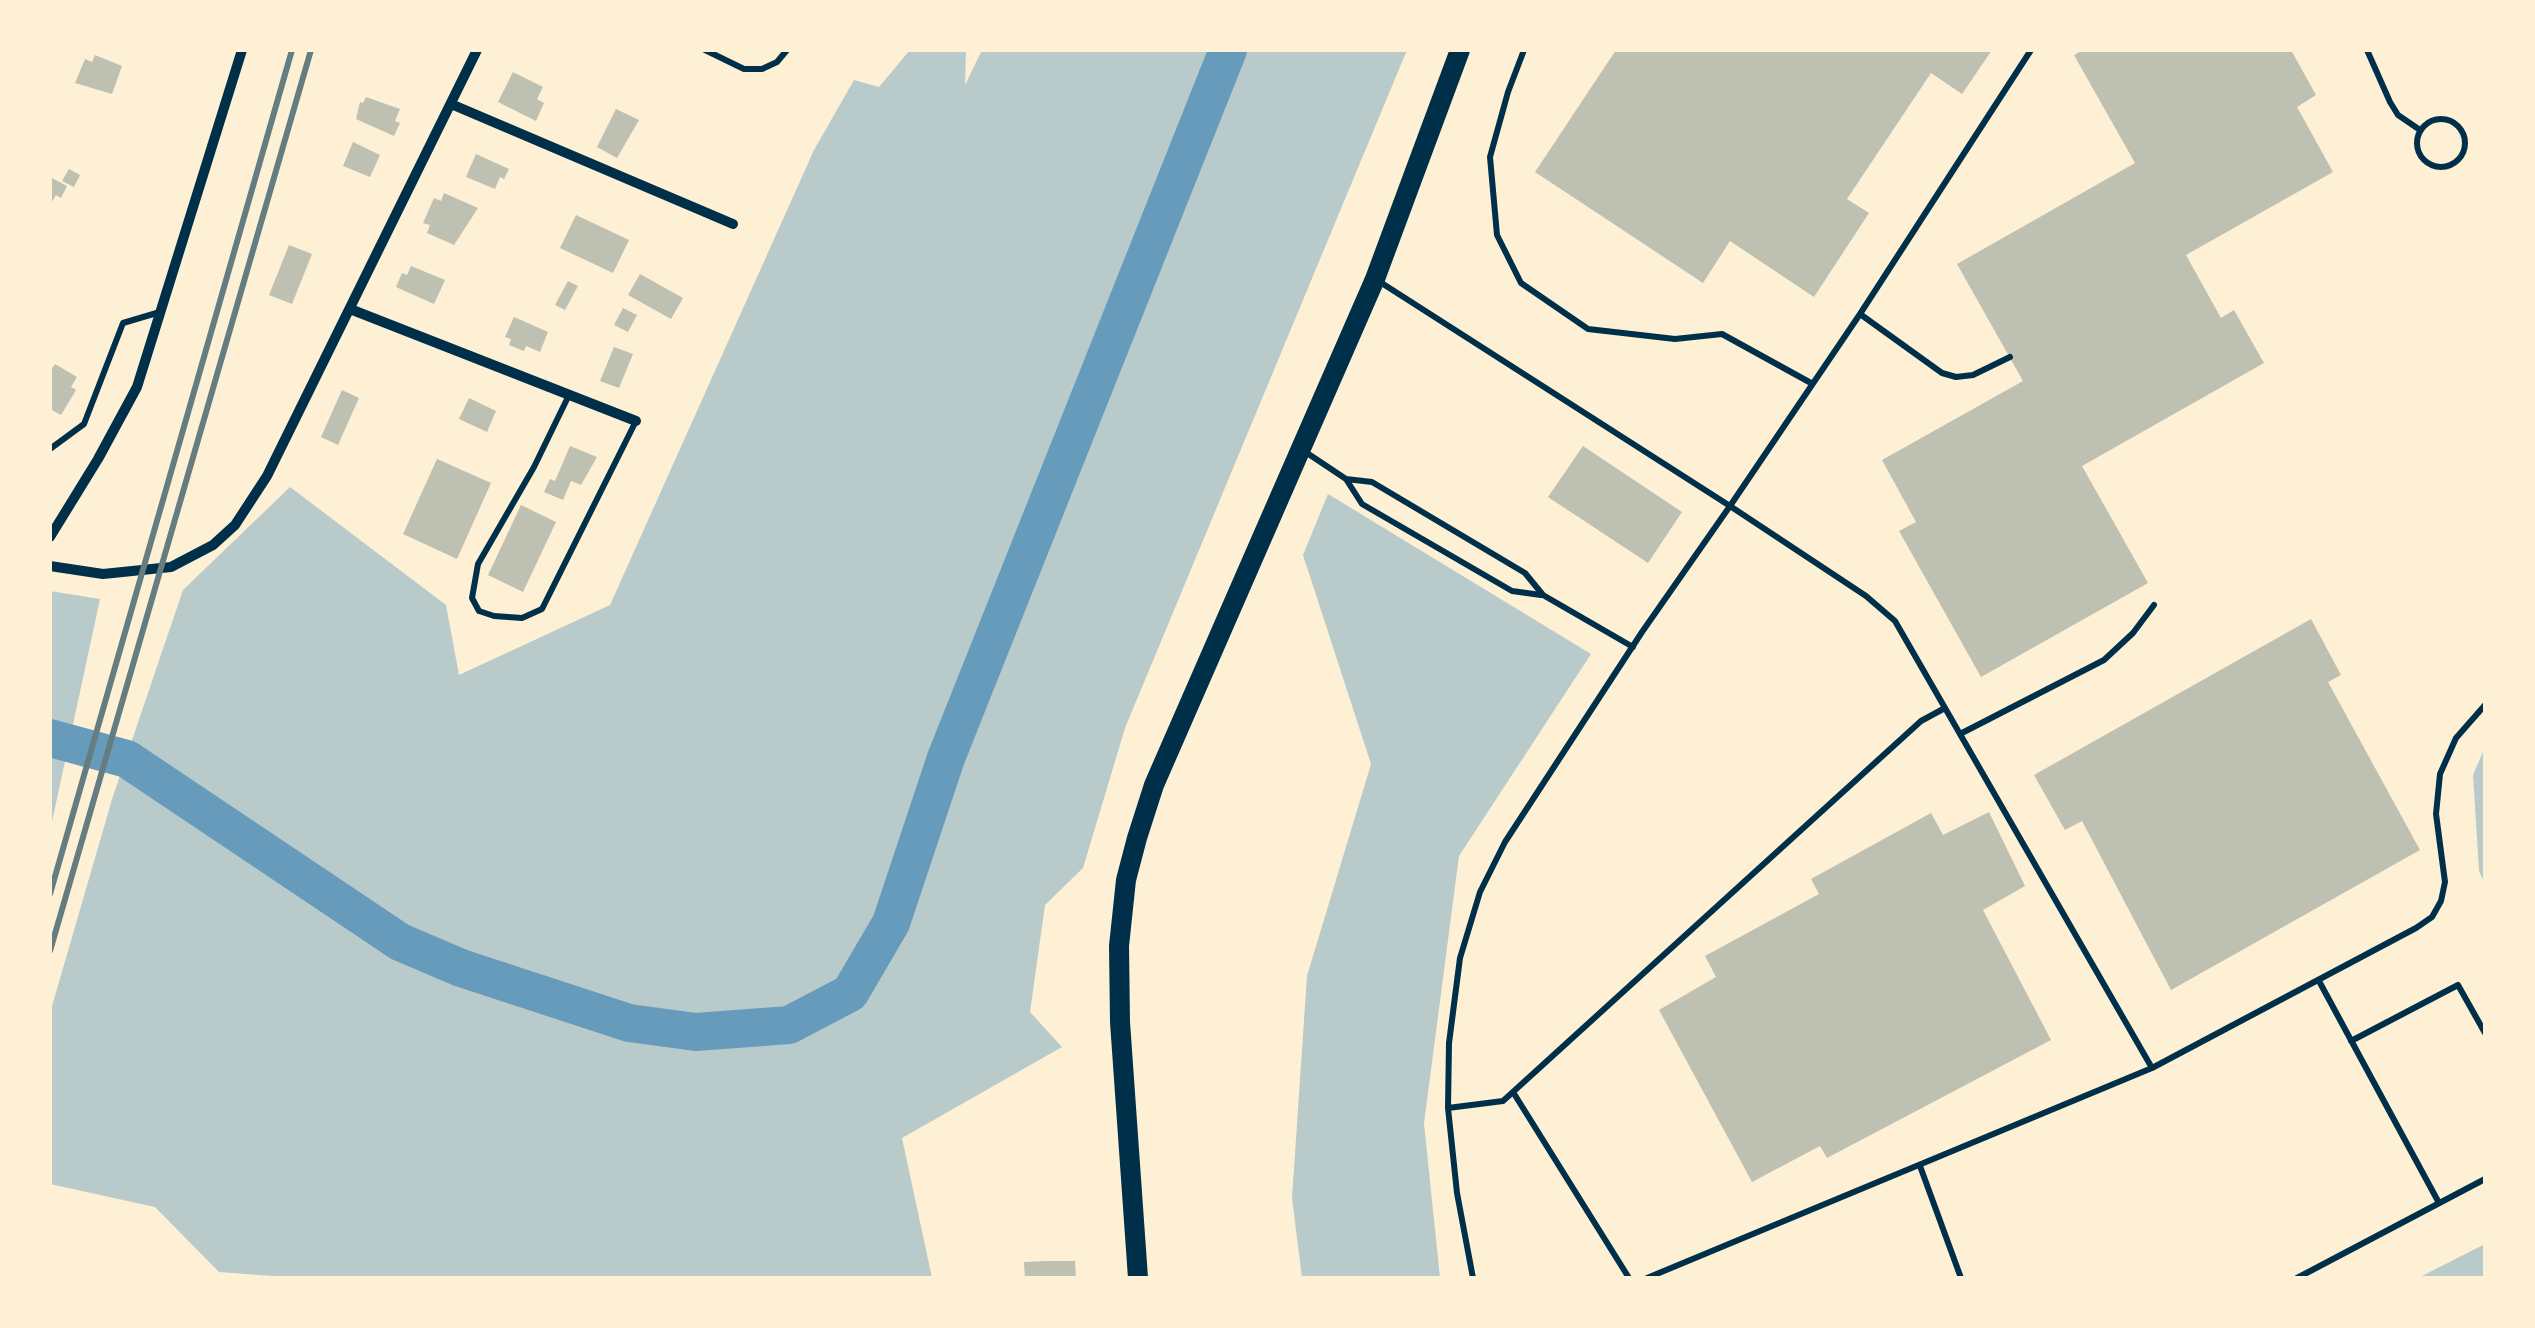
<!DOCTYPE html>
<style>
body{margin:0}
#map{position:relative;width:2535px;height:1328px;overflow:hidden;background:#fdf0d5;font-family:"DM Sans",sans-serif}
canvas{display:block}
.frame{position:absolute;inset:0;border:52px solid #fdf0d5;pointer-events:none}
</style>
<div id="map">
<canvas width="2535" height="1328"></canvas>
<div class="frame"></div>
</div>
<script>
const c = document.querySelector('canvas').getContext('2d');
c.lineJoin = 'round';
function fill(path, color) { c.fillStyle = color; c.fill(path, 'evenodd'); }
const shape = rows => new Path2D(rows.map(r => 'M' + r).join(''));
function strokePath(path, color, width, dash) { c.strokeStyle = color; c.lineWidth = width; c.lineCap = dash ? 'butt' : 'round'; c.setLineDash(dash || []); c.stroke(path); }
const green = shape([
 [910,50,966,50,965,85,982,50,1407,50,1125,728,1083,868,1045,905,1030,1012,1062,1047,902,1138,932,1278,300,1278,219,1272,155,1207,50,1184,50,1013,113,796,183,590,290,487,446,605,459,675,610,605,814,150,854,80,879,87],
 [1328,494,1591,654,1459,856,1424,1123,1440,1278,1302,1278,1292,1198,1307,976,1371,764,1303,555],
 [50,591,100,599,50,831],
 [2485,747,2485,884,2479,871,2473,775],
 [2485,1244,2485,1278,2418,1278]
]);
const river = shape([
 [50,738,127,759,400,942,461,968,629,1023,696,1032,789,1025,850,993,891,923,946,758,1228,50]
]);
const building = shape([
 [1616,50,1992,50,1962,94,1931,73,1847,199,1869,213,1814,297,1730,241,1703,283,1535,172],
 [2083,50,2291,50,2316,95,2297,107,2333,172,2186,255,2221,318,2234,310,2264,363,2082,466,2148,583,1981,677,1899,531,1916,522,1882,460,2023,381,1957,264,2135,163,2074,55],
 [95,55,122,66,112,94,75,83,85,59,92,62],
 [513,72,543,87,537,99,544,103,536,121,498,102],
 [366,97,400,109,395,121,400,123,394,136,356,119,360,102,363,103],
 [616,109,639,120,617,158,597,147],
 [353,142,380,155,370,177,343,166],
 [476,154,509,169,504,179,500,177,495,189,466,177],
 [69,169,80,175,74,187,62,181],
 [50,177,67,186,61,198,56,195,50,205],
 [444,193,478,208,454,245,427,233,430,225,423,223,434,198,441,201],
 [576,215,629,240,613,273,560,248],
 [289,245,312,254,292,304,269,295],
 [411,266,445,280,434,304,396,287,402,273,407,275],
 [640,274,683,298,671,319,628,295],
 [568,281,578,286,565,310,555,305],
 [623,308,637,315,628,332,614,325],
 [514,317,548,332,540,352,526,346,524,351,509,345,511,339,505,337],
 [614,347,633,354,619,388,600,381],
 [55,364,77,377,71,387,76,390,61,415,50,409,50,372],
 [342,390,359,398,338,445,321,437],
 [469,398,496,411,487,432,459,419],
 [570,446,597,457,581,485,571,481,563,500,544,492,550,479,555,481],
 [1583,446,1682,512,1648,563,1548,497],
 [437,459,491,483,457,559,403,534],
 [521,505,556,522,523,592,488,575],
 [2311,619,2341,675,2328,682,2420,850,2171,990,2082,821,2065,830,2034,775],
 [1989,812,2025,886,1983,910,2051,1040,1827,1158,1820,1146,1752,1182,1659,1010,1716,977,1705,956,1819,894,1811,879,1931,813,1943,835],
 [1047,1261,1075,1261,1076,1278,1025,1278,1024,1262]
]);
const service = shape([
 [705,50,744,69,762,69,777,62,787,50],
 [1524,50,1508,92,1490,157,1497,235,1521,283,1588,329,1675,339,1722,334,1811,383],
 [2367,50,2390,102,2398,115,2420,130],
 '2417 143a24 24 0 1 1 48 0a24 24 0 1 1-48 0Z',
 [1380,282,1730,506,1860,314,2031,50],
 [1860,314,1942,373,1956,377,1973,375,2010,357],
 [569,395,534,467,478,564,472,598,479,611,494,616,522,618,542,609,636,421],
 [50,449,84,424,123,323,160,312],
 [1304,451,1346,479,1362,504,1512,591,1541,595],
 [1346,479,1372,482,1525,573,1543,595,1633,647],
 [1960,734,2104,660,2133,633,2154,605],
 [2319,981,2439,1203],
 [2351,1041,2458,985,2485,1033],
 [1513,1092,1629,1278],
 [1448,1108,1503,1101,1921,721,1945,708],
 [1920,1166,1961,1278],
 [1473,1278,1457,1193,1448,1108,1449,1043,1460,958,1480,892,1505,842,1642,632,1730,506,1866,596,1895,621,2152,1068],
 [1647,1278,2152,1068,2416,928,2432,917,2441,901,2445,882,2436,814,2440,774,2456,738,2485,705],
 [2297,1278,2485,1179]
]);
const minor = shape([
 [451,104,733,224],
 [350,309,636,421],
 [50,537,98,459,137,387,242,50],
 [50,566,103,574,171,567,213,545,235,525,267,476,477,50]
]);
const primary = shape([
 [1138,1278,1120,1022,1119,946,1126,880,1137,838,1154,785,1375,279,1460,50]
]);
const rail = shape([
 [50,894,292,50],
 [50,951,311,50]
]);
fill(green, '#b9caca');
strokePath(river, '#669bbc', 38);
fill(building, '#bec0b2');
strokePath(service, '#003049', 6);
strokePath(minor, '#003049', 10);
strokePath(primary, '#003049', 20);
strokePath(rail, '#657d81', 6);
</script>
